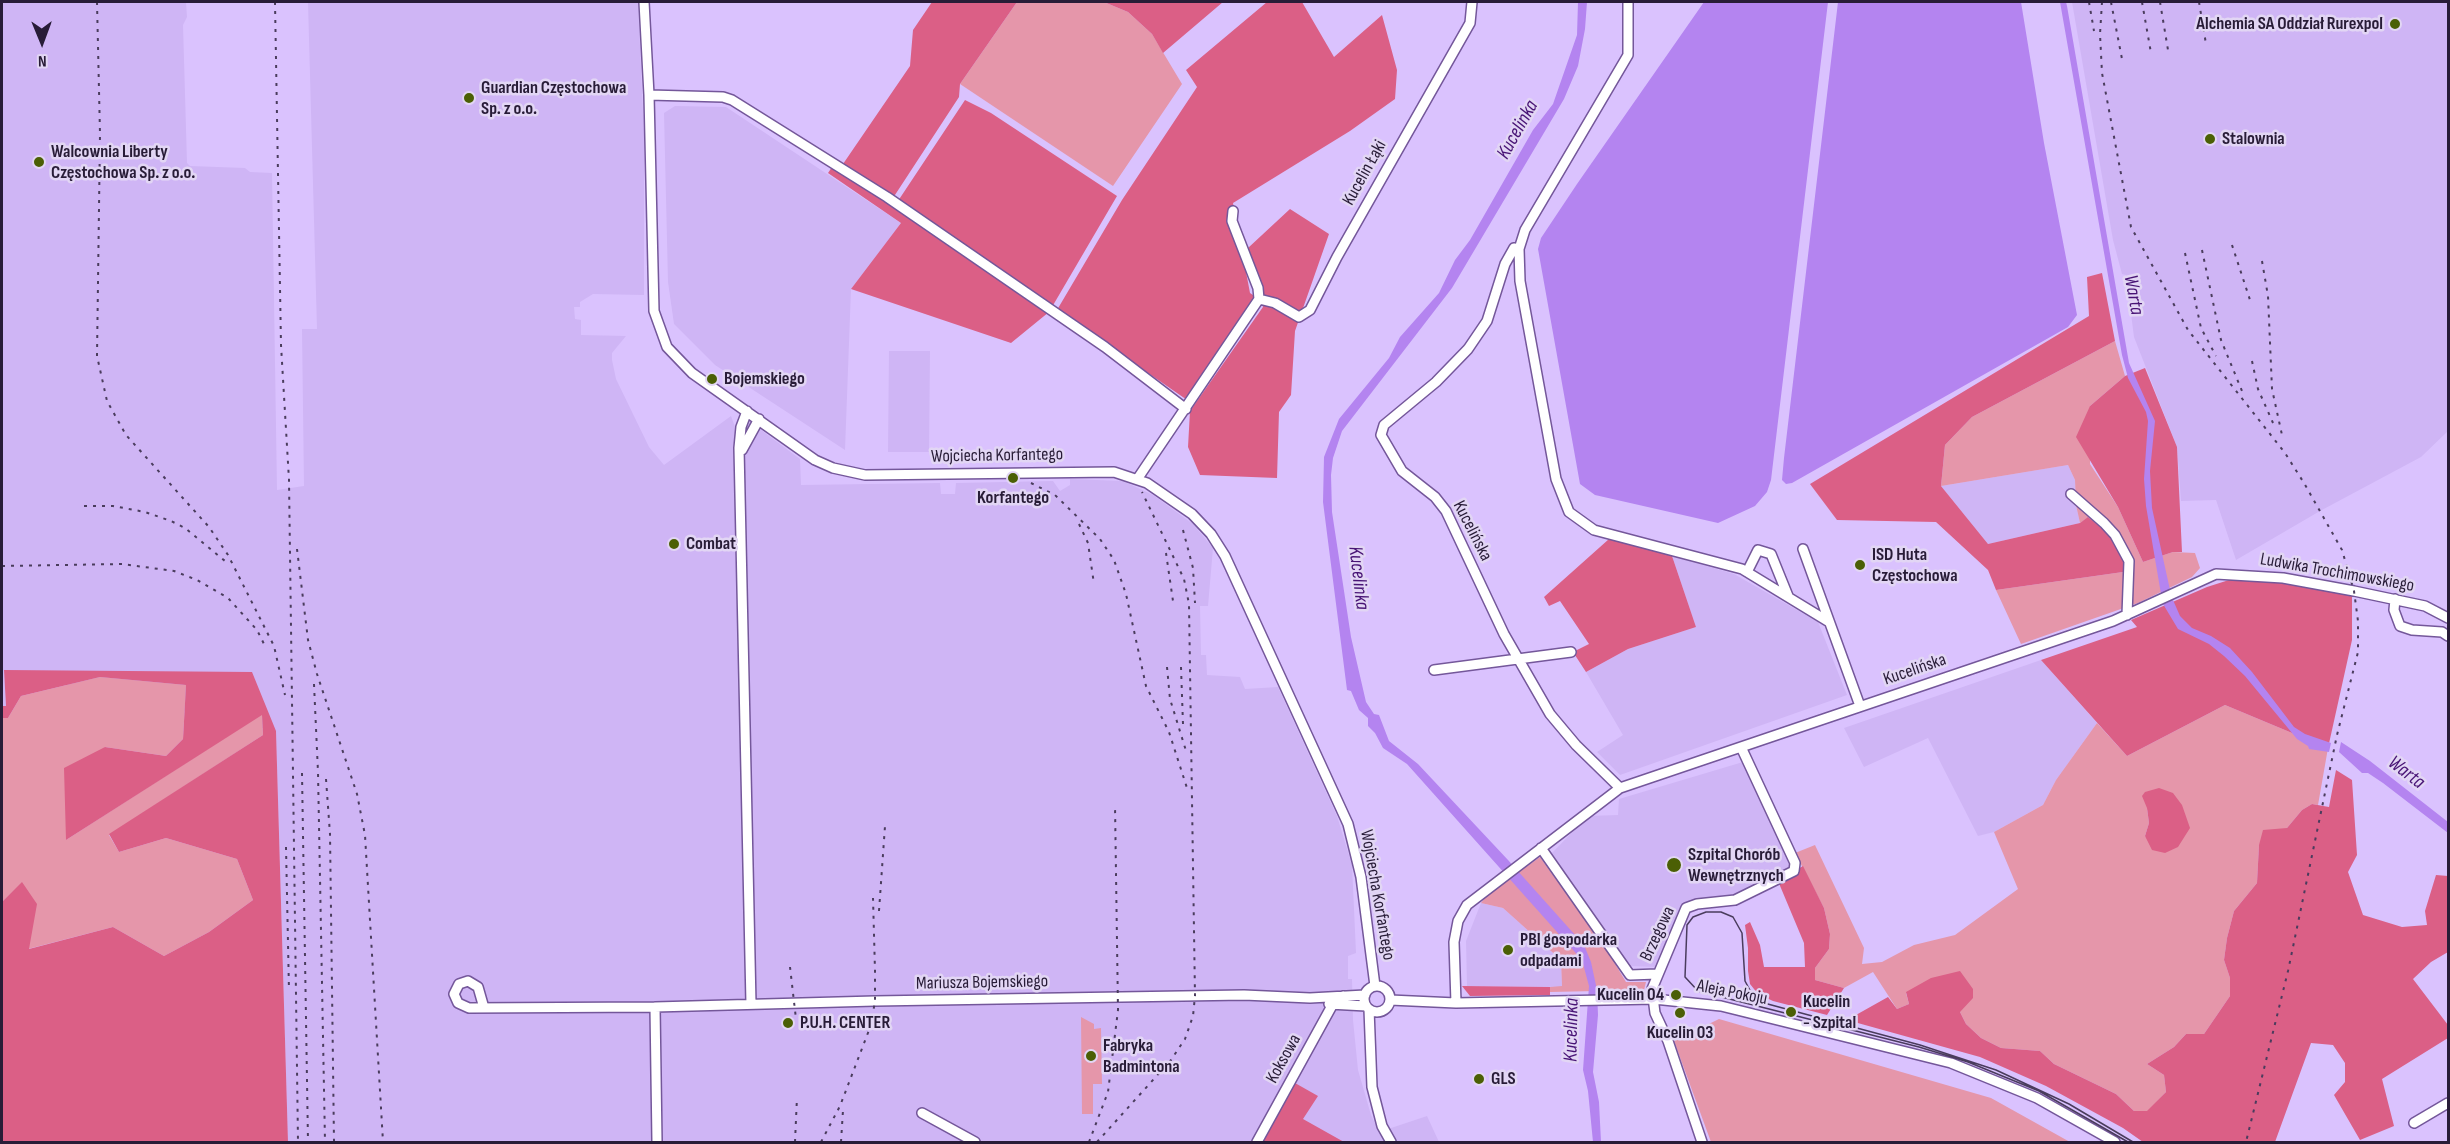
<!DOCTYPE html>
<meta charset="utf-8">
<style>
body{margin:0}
#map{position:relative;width:2450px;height:1144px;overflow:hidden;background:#dac2fe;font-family:"Sofia Sans Condensed",sans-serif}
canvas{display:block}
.frame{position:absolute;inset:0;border:3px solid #281c37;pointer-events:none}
.north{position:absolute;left:12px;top:12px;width:60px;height:60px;-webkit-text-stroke:4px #e2d6f4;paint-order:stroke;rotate:179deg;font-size:16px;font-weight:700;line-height:24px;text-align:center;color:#281c37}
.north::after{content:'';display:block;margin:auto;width:21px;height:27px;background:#281c37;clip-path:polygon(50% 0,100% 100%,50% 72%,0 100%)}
</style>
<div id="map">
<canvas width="2450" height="1144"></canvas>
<div class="frame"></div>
<div class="north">N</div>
</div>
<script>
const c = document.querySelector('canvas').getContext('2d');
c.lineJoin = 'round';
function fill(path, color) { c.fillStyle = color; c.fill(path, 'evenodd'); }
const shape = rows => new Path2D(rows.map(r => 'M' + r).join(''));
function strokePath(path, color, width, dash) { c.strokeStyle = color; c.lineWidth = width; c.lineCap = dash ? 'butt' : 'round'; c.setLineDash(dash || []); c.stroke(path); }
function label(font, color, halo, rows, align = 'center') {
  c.font = font + ' "Sofia Sans Condensed",sans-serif'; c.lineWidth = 5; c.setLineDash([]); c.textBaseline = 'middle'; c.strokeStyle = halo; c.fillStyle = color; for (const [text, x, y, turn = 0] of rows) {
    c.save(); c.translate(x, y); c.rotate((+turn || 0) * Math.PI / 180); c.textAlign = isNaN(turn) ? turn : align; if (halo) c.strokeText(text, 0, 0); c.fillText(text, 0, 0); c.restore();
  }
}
const built = shape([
 [2,2,186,2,187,17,183,25,187,163,190,166,245,168,250,172,272,173,277,490,304,486,302,329,317,329,308,2,638,2,644,135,644,295,593,294,580,302,580,307,574,307,575,319,581,320,581,335,626,336,612,353,612,360,616,379,649,447,664,465,731,416,735,427,749,421,800,459,801,485,940,483,941,494,955,494,956,483,1053,481,1060,491,1070,485,1070,479,1123,481,1153,495,1193,524,1213,548,1208,606,1200,606,1201,655,1206,655,1207,675,1240,677,1245,689,1278,687,1337,816,1352,865,1356,953,1348,956,1348,979,1352,979,1353,1020,1358,1070,1371,1115,1379,1132,1427,1116,1439,1142,288,1142,276,731,4,671,6,706,2,706],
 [2072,2,2448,2,2448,431,2421,457,2320,511,2236,560,2216,500,2181,501,2177,447,2134,337,2126,275,2122,274,2113,240],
 [675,106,726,107,901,223,851,289,845,450,715,365,674,324,668,282,664,113],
 [889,351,930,351,929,452,888,452],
 [2068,465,2075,480,2076,505,2080,523,1988,544,1941,486],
 [1672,556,1734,574,1818,622,1847,695,1620,775,1597,752,1623,735,1586,672,1628,649,1696,627],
 [2041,660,2097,723,2056,780,2043,805,1994,832,1978,836,1928,738,1864,767,1844,728],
 [1743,762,1790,862,1789,869,1734,897,1684,904,1657,967,1628,966,1568,883,1552,853,1588,816,1618,815,1619,799],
 [1481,903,1503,908,1561,960,1562,987,1467,986,1466,941]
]);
const green = shape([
 [1017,2,1104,2,1128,12,1152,34,1182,84,1113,186,960,84],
 [2115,341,2125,376,2090,406,2090,464,2118,507,2143,562,2173,552,2195,553,2200,568,2192,577,2138,603,2021,644,1996,590,2123,572,2089,517,2080,523,2076,505,2075,480,2068,465,1941,486,1945,445,1972,417],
 [100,677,186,685,183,739,166,756,105,747,66,840,262,714,263,735,109,835,119,852,166,838,237,859,253,900,209,932,164,956,113,927,28,949,22,883,2,902,2,718,8,718,21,696],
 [2225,705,2328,748,2318,805,2312,804,2302,810,2287,828,2259,845,2257,883,2234,911,2227,938,2224,960,2230,978,2230,996,2204,1034,2186,1034,2174,1047,2147,1064,2164,1075,2166,1092,2147,1112,2134,1111,2116,1094,2054,1064,2040,1051,2001,1048,1981,1038,1966,1024,1960,1012,1906,993,1909,1004,1897,1009,1873,972,1844,988,1815,980,1815,968,1829,949,1830,934,1824,908,1795,853,1815,845,1864,948,1862,964,1882,962,1914,945,1955,935,2018,889,1994,832,2043,805,2056,780,2097,723,2127,756],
 [2147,808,2165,853,2145,836,2149,823],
 [1540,857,1608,952,1626,982,1646,982,1644,990,1550,992,1550,987,1562,986,1561,960,1503,908,1481,903,1487,895],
 [1081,1017,1094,1024,1094,1029,1101,1028,1102,1084,1093,1084,1093,1114,1082,1114],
 [1719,1019,1991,1098,2070,1142,1711,1142,1674,1041]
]);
const forest = shape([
 [932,2,1017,2,960,84,959,97,893,198,843,164,910,66,913,30],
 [1104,2,1223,2,1163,53,1152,34,1128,12],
 [1267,2,1302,2,1334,57,1382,15,1397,70,1395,99,1350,131,1233,203,1250,293,1259,299,1190,402,1057,310,1122,200,1197,87,1186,70],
 [965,100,991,113,1117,196,1052,307,898,201],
 [834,164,1049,312,1011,343,851,289,901,223,828,173],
 [1290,209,1329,234,1295,331,1291,395,1279,412,1277,478,1200,475,1188,447,1190,411,1263,307,1248,248],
 [2102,273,2115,341,1972,417,1945,445,1941,486,1988,544,2080,523,2088,517,2112,537,2125,562,2123,572,1996,590,1988,570,1936,522,1837,520,1810,484,2089,316,2087,277],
 [2145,368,2177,447,2182,552,2173,552,2143,562,2118,507,2076,437,2090,406,2125,376],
 [1609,539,1672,556,1696,627,1628,649,1586,672,1573,652,1589,644,1560,601,1549,606,1544,597],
 [2229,580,2299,584,2352,595,2352,640,2328,748,2225,705,2127,756,2041,660,2137,627,2131,620,2207,587],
 [4,670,252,672,276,731,288,1142,2,1142,2,902,22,882,37,904,29,949,113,927,164,956,209,932,253,900,237,859,166,838,119,852,109,834,263,735,262,715,66,840,64,768,105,747,166,756,183,739,186,685,100,677,21,696,8,718,2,718,2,706,6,706],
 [2336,770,2352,780,2357,855,2348,872,2363,915,2402,927,2427,925,2425,911,2436,875,2448,876,2448,952,2431,962,2413,979,2448,1025,2448,1038,2382,1079,2394,1126,2360,1140,2334,1095,2345,1082,2345,1063,2333,1045,2311,1043,2275,1142,2143,1142,2123,1128,2046,1086,1980,1057,1847,1020,1888,997,1897,1009,1909,1004,1906,992,1931,978,1960,971,1973,989,1973,998,1960,1012,1966,1024,1981,1038,2001,1048,2040,1051,2054,1064,2116,1094,2134,1111,2147,1111,2166,1092,2164,1075,2147,1064,2174,1047,2186,1034,2204,1034,2230,996,2230,978,2224,960,2227,938,2234,911,2257,883,2259,845,2263,830,2287,828,2302,810,2312,804,2329,807],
 [2159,788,2173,793,2182,805,2190,828,2178,847,2165,853,2152,850,2145,836,2149,823,2147,808,2142,796,2145,792],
 [1803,866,1824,908,1830,934,1829,949,1815,968,1815,980,1844,988,1827,1015,1773,1001,1758,994,1750,984,1748,971,1748,948,1745,925,1750,922,1760,945,1764,967,1805,967,1804,943,1778,881],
 [1462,986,1550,987,1550,995,1470,996],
 [1295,1083,1318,1096,1303,1119,1344,1142,1262,1142]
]);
const water = shape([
 [1578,2,1587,2,1585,29,1578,66,1564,99,1452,288,1342,431,1333,458,1331,475,1332,512,1351,637,1366,702,1374,714,1379,715,1389,741,1418,764,1508,860,1584,945,1591,962,1597,990,1598,1015,1593,1072,1599,1102,1601,1142,1593,1142,1588,1091,1583,1070,1589,986,1582,960,1407,764,1383,748,1375,733,1368,726,1368,718,1359,710,1351,691,1347,690,1323,502,1324,457,1339,419,1389,358,1400,337,1439,293,1455,260,1470,240,1533,130,1553,104,1577,35],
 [1704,2,1828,2,1771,480,1767,492,1755,506,1718,523,1595,495,1580,484,1538,249,1541,238,1577,184],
 [1838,2,2021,2,2044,143,2077,315,2068,327,1792,483,1786,484,1782,480,1784,458],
 [2060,2,2066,2,2067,6,2129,363,2155,421,2150,471,2152,508,2170,590,2161,594,2146,506,2144,479,2148,421,2146,412,2128,378,2122,355],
 [2173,600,2180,616,2192,628,2211,636,2230,648,2252,672,2294,727,2305,734,2331,743,2329,752,2309,749,2308,746,2297,739,2245,676,2224,656,2209,644,2178,629,2163,604],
 [2341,742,2370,761,2448,822,2448,833,2383,783,2368,773,2362,773,2339,752]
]);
const minor = shape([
 [644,2,649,95,654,311,667,347,692,373,815,460,833,468,865,475,1114,472,1147,483,1192,514,1211,534,1225,556,1348,824,1361,877,1375,986],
 [1628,2,1628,55,1525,230,1519,249,1520,281,1556,479,1569,512,1594,530,1742,569,1829,622],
 [649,95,723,97,732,100,887,197,1105,347,1186,409],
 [1519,249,1514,248,1505,264,1487,321,1468,349,1436,382,1384,425,1381,435,1402,471,1435,497,1446,511,1504,634,1550,714,1576,745,1620,788],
 [1259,299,1275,303,1299,317,1310,310,1337,257,1470,23,1472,2],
 [747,411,741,427,739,448,751,1004],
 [742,450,759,419],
 [1138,478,1259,299,1258,288,1232,221,1233,211],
 [2071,494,2104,523,2115,535,2129,561,2127,615],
 [1803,549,1860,706],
 [1747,572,1758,550,1771,554,1788,596],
 [2395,599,2394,610,2400,626,2412,630,2442,632,2448,636],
 [1434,670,1571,652],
 [1541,848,1630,975,1657,974],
 '1364 999a13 13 0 1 1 26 0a13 13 0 1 1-26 0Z',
 [1390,1000,1456,1003,1654,999,1721,1006,1951,1063,2037,1098,2115,1142],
 [1456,1003,1454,942,1458,921,1467,905,1620,788,2113,621,2216,574,2283,578,2354,591,2425,606,2448,618],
 [1329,1004,1366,1006],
 [655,1007,657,1142],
 [484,1008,478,987,468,981,459,984,454,994,458,1003,469,1008,655,1007,875,1001,1244,995,1310,998,1365,995],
 [1369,1009,1372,1087,1382,1126,1391,1142],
 [922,1113,975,1142],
 [2414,1123,2448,1103],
 [1257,1142,1334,1002,1343,996],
 [1702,1142,1668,1041,1655,1013,1652,989,1686,908,1697,904,1735,900,1794,871,1795,863,1741,747]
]);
const tram = shape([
 [2128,1142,2039,1091,1968,1062,1919,1047,1698,991,1685,977,1687,925,1693,917,1706,912,1721,912,1733,917,1742,933,1745,981,1752,994,1764,1003,1920,1045,1996,1070,2069,1104,2133,1142]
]);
const rail = shape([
 [97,2,100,134,97,356,107,401,126,435,209,527,228,555,274,646,285,695],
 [275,2,281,345,289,480,298,1142],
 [2089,2,2094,31],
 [2102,2,2100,34,2102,73,2131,227,2188,330,2285,453,2304,483,2342,550,2354,591,2358,621,2358,652,2337,735,2288,971,2246,1142],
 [2111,2,2122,59],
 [2142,2,2151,53],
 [2160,2,2168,50],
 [2199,2,2206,44],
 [2232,245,2251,303],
 [2202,250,2221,340,2242,391],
 [2185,253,2201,328,2216,356],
 [2262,261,2268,296,2272,389,2282,435],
 [2252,361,2258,389,2273,423],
 [1031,483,1055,495,1100,539,1114,560,1126,594,1146,686,1169,732,1187,788],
 [84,506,113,506,145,512,171,521,185,528,225,561],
 [1079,524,1088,543,1094,584],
 [1183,530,1193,568,1195,603],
 [297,549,308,640,317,674,357,794,365,835,383,1142],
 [1166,553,1173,601],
 [2,566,122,564,174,571,197,580,228,598,257,630,266,648],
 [1167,667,1170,699,1187,754],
 [1181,667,1183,724],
 [314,684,318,772,325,1142],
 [302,773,308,1142],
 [326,779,330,834,334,1142],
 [286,847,289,991],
 [879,911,885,826],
 [790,967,796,1019],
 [795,1142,797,1097],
 [821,1142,840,1106,871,1025,875,1001,875,971,873,898],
 [841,1142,843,1110],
 [1089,1142,1108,1092,1118,1010,1115,805],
 [1097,1142,1171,1060,1185,1039,1193,1016,1195,996,1189,604,1184,579,1142,492]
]);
const markers = [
 [2395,24,6,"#4b5f05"],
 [469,98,6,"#4b5f05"],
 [2210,139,6,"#4b5f05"],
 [39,162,6,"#4b5f05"],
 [712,379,6,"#4b5f05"],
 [1013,478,6,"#4b5f05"],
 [674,544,6,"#4b5f05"],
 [1860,565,6,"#4b5f05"],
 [1674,865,8,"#4b5f05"],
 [1508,950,6,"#4b5f05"],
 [1676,995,6,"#4b5f05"],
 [1791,1012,6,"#4b5f05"],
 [1680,1013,6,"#4b5f05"],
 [788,1023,6,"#4b5f05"],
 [1091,1056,6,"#4b5f05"],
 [1479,1079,6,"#4b5f05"]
];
const poiNames = [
 ["Alchemia SA Oddział Rurexpol",2383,24,"right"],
 ["Guardian Częstochowa",481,88],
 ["Sp. z o.o.",481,109],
 ["Stalownia",2222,139],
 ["Walcownia Liberty",51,152],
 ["Częstochowa Sp. z o.o.",51,173],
 ["Bojemskiego",724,379],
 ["Korfantego",1013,498,"center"],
 ["Combat",686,544],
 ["ISD Huta",1872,555],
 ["Częstochowa",1872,576],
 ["Szpital Chorób",1688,855],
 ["Wewnętrznych",1688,876],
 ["PBI gospodarka",1520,940],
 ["odpadami",1520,961],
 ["Kucelin 04",1664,995,"right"],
 ["Kucelin",1803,1002],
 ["- Szpital",1803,1023],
 ["P.U.H. CENTER",800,1023],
 ["Kucelin 03",1680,1033,"center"],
 ["Fabryka",1103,1046],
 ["Badmintona",1103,1067],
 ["GLS",1491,1079]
];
const streetNames = [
 ["Kucelin Łąki",1365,173,-61],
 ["Wojciecha Korfantego",997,456,-1],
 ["Kucelińska",1472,531,63],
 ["Ludwika Trochimowskiego",2337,573,10],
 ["Kucelińska",1915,670,-19],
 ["Wojciecha Korfantego",1377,895,80],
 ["Brzegowa",1658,934,-65],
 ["Mariusza Bojemskiego",982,983,-1],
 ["Aleja Pokoju",1732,993,11],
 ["Koksowa",1284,1059,-61]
];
const waterNames = [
 ["Kucelinka",1518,130,-61],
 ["Warta",2133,295,80],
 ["Kucelinka",1358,578,83],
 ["Warta",2406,773,37],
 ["Kucelinka",1572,1030,-89]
];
fill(built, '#cfb5f5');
fill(green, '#e596aa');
fill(forest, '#db5f86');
fill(water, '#b484f0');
strokePath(minor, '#74579a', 12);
strokePath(minor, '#fff', 9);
strokePath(tram, '#4a3c5d', 1.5);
strokePath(rail, '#4a3c5d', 2, [3, 6]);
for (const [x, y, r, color] of markers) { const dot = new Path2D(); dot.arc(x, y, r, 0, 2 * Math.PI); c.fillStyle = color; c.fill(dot); strokePath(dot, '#e2d6f4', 2); }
label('bold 18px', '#281c37', '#e2d6f4', poiNames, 'left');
label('18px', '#281c37', '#e2d6f4', streetNames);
label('italic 20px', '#481475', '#e2d6f4', waterNames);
</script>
